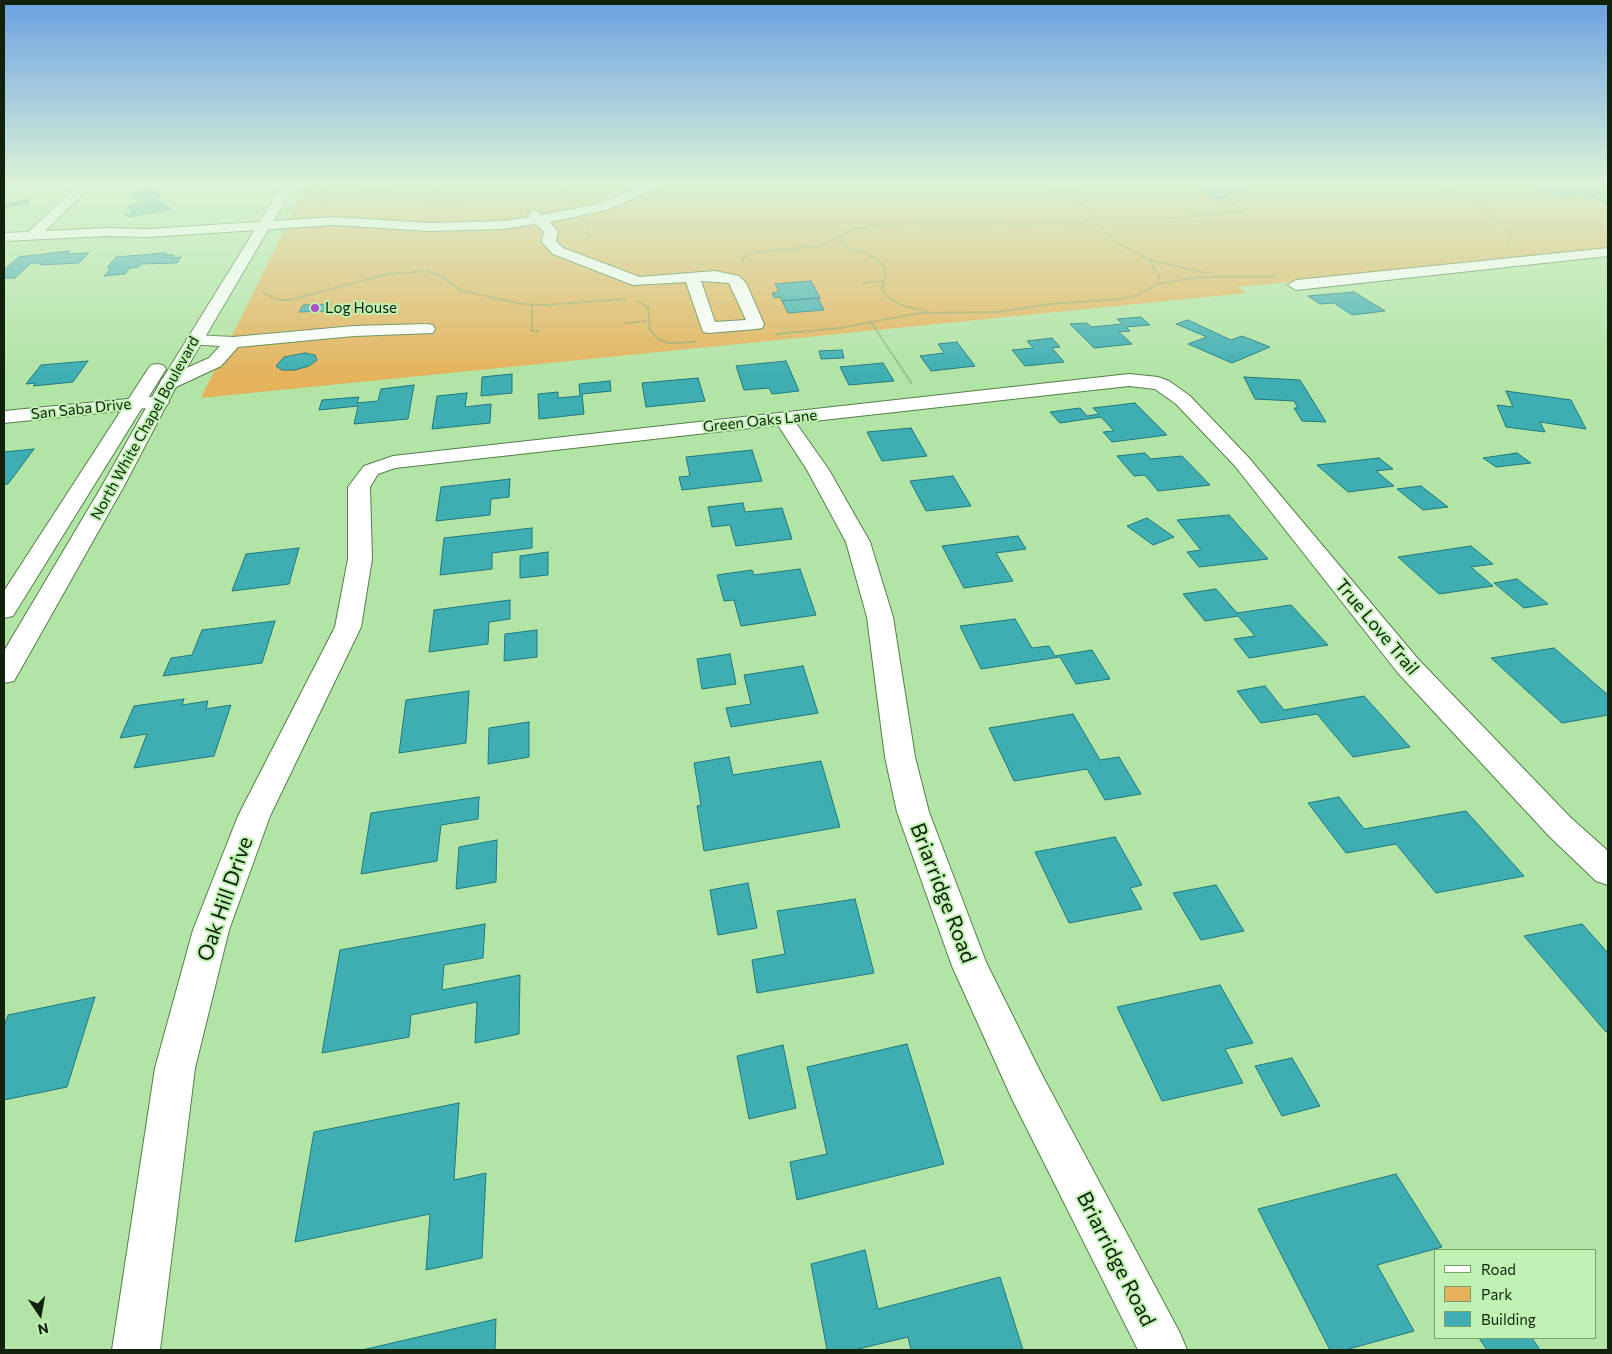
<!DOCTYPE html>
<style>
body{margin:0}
#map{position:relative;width:1612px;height:1354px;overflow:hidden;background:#b2e4a6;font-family:Commissioner,sans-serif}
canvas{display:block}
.frame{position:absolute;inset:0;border:5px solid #10220b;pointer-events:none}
.legend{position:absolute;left:1434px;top:1249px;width:162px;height:90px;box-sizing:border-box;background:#bff2b2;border:1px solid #799f6f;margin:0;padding:6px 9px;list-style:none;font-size:15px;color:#10220b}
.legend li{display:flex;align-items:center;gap:10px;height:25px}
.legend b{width:25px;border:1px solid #799f6f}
.north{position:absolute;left:15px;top:1289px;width:50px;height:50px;-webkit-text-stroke:4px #bff2b2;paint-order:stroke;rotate:168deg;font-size:14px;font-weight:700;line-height:20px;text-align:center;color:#10220b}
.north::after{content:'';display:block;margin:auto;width:18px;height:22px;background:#10220b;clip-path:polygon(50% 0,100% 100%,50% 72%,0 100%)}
</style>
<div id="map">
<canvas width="1612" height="1354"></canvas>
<div class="frame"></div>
<ul class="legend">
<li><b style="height:6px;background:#fff"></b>Road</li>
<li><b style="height:14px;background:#e5b35e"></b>Park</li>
<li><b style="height:14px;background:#3eaeb3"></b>Building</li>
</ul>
<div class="north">N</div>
</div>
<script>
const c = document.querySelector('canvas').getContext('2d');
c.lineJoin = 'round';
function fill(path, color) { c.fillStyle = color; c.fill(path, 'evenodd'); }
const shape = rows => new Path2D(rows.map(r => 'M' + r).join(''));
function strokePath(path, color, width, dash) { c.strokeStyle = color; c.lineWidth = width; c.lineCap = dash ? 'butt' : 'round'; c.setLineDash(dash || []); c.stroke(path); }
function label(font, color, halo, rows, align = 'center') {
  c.font = font + ' Commissioner,sans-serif'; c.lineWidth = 4; c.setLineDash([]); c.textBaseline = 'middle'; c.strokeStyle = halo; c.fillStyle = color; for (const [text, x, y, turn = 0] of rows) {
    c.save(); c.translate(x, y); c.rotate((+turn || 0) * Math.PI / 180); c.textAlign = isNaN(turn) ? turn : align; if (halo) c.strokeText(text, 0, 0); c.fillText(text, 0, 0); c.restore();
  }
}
const green = shape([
 [307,184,1608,184,1608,250,1238,287,1246,293,201,398]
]);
const building = shape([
 [1206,184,1228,184,1241,192,1224,193,1230,197,1216,198,1197,187,1209,186,1206,184],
 [1551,184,1567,184,1566,189,1542,191,1533,187,1551,184],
 [1576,184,1606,187,1605,194,1574,189,1576,184],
 [151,190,162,196,154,197,171,209,129,217,124,214,135,212,128,207,150,201,139,200,131,195,151,190],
 [1569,190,1598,195,1608,199,1608,204,1592,197,1575,195,1556,196,1546,192,1569,190],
 [27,200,29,203,4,208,4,204,27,200],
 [69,251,66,254,89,253,79,263,40,265,42,263,31,263,15,278,4,278,4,270,19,257,69,251],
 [166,253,164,255,174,255,172,258,181,257,177,263,141,264,138,267,130,268,125,274,104,276,111,268,107,268,116,257,166,253],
 [811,281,820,298,782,301,781,297,774,298,772,293,779,292,775,284,811,281],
 [1354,292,1385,311,1352,315,1334,303,1320,304,1308,296,1354,292],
 [818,298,824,310,788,313,782,301,818,298],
 [330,304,326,311,299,312,303,305,330,304],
 [1141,317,1150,325,1126,327,1130,331,1119,332,1132,344,1094,348,1070,324,1087,323,1091,327,1123,324,1117,319,1141,317],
 [1188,320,1231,340,1242,336,1270,347,1232,363,1188,344,1207,337,1176,324,1188,320],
 [1052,338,1060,347,1052,348,1064,362,1025,366,1012,350,1033,348,1027,341,1052,338],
 [957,342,975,366,931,371,920,356,944,353,938,344,957,342],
 [842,350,844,358,821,359,819,351,842,350],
 [305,353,315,355,317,360,309,366,295,370,282,370,276,366,284,357,305,353],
 [88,361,73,382,33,386,36,383,26,384,41,365,88,361],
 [786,361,799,391,772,394,769,388,744,390,736,366,786,361],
 [883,363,894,381,849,385,840,367,883,363],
 [512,374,512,393,481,396,482,377,512,374],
 [1244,377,1300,380,1326,422,1302,421,1294,408,1298,408,1294,401,1255,399,1244,377],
 [698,378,705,401,646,407,642,383,698,378],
 [610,381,611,391,582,394,584,414,539,419,538,394,558,392,558,398,580,396,579,384,610,381],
 [414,385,408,419,354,424,358,406,319,410,322,400,359,397,357,403,378,401,381,389,414,385],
 [1506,391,1571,400,1586,429,1540,422,1545,432,1506,427,1497,405,1513,407,1506,391],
 [467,393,465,407,491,404,490,423,432,429,437,396,467,393],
 [1135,403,1167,435,1112,442,1103,432,1114,431,1101,417,1060,423,1050,412,1080,408,1087,416,1099,414,1093,408,1135,403],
 [911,428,927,456,882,461,867,432,911,428],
 [34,449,8,484,4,484,4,452,34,449],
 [752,450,762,481,682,490,679,477,690,476,686,457,752,450],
 [1145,453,1151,459,1182,456,1210,485,1158,491,1145,475,1134,476,1117,456,1145,453],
 [1517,453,1531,463,1496,467,1483,458,1517,453],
 [1379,458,1393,469,1376,471,1394,486,1348,492,1317,465,1379,458],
 [953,476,971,506,926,511,910,481,953,476],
 [510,479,509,497,491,499,490,515,436,521,441,487,510,479],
 [1421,486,1448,507,1423,510,1397,489,1421,486],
 [743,503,745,512,782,508,792,539,736,546,730,525,712,527,708,507,743,503],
 [1229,515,1268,559,1199,567,1187,552,1201,550,1177,520,1229,515],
 [1147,518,1174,537,1153,545,1127,526,1147,518],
 [532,528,532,548,492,553,492,569,440,575,444,538,532,528],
 [1018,536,1026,549,996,553,1013,581,964,588,942,546,1018,536],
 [1471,546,1493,564,1471,567,1493,586,1439,594,1398,557,1471,546],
 [299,548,289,584,232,591,246,554,299,548],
 [548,552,548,575,520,578,520,556,548,552],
 [800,569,816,615,741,626,734,600,724,601,717,575,752,570,754,575,800,569],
 [1517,579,1548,604,1524,608,1494,583,1517,579],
 [1216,589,1237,613,1291,605,1328,645,1249,658,1234,639,1255,636,1238,616,1205,621,1183,594,1216,589],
 [510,600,510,619,489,622,488,644,429,652,434,610,510,600],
 [1015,619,1032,648,1049,646,1055,656,1092,650,1110,679,1076,684,1060,657,981,669,960,626,1015,619],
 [275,621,262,663,163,676,171,658,192,655,202,630,275,621],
 [537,630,537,657,504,661,505,634,537,630],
 [1554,648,1608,695,1608,715,1562,723,1491,658,1554,648],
 [730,654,736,684,702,689,697,659,730,654],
 [803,666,818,713,731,727,726,708,751,704,744,675,803,666],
 [1265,686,1284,710,1364,696,1410,747,1353,757,1317,714,1261,723,1237,691,1265,686],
 [469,691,466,743,399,753,406,700,469,691],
 [184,699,182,705,208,701,206,709,231,705,214,756,134,768,147,734,120,738,134,706,184,699],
 [1073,714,1100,760,1119,757,1141,794,1105,800,1087,769,1014,781,989,728,1073,714],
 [529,722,529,757,488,764,489,728,529,722],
 [729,757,733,775,821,761,840,827,704,851,697,806,701,805,694,763,729,757],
 [479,797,478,819,441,825,437,861,361,874,371,813,479,797],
 [1339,797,1364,829,1466,811,1524,876,1436,893,1396,844,1346,853,1308,803,1339,797],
 [1115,837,1142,885,1130,888,1142,909,1069,923,1035,852,1115,837],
 [497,840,496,882,456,889,459,847,497,840],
 [748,883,757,928,718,935,710,890,748,883],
 [1216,885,1244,931,1201,940,1173,893,1216,885],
 [855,899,874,973,757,993,752,960,785,954,777,911,855,899],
 [485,924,483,958,444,965,442,990,520,975,519,1034,475,1043,477,1002,411,1015,409,1037,322,1053,340,950,485,924],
 [1582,924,1608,953,1608,1031,1606,1032,1524,936,1582,924],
 [1220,985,1253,1043,1225,1049,1243,1083,1162,1101,1117,1007,1220,985],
 [95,997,67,1087,4,1100,4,1026,8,1015,95,997],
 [907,1044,944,1164,797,1200,790,1162,827,1154,807,1067,907,1044],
 [783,1045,796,1108,749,1119,737,1056,783,1045],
 [1292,1058,1320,1106,1282,1116,1255,1066,1292,1058],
 [459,1103,454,1180,486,1173,482,1258,426,1270,430,1214,295,1242,314,1132,459,1103],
 [1396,1174,1442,1247,1377,1265,1414,1331,1345,1350,1330,1350,1258,1209,1396,1174],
 [865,1250,878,1309,1000,1277,1023,1350,911,1350,908,1337,854,1350,827,1350,811,1264,865,1250],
 [496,1319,495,1350,362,1350,496,1319],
 [1479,1338,1532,1338,1540,1350,1487,1350,1479,1338]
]);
const path = shape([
 [317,184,329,193,341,195],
 [1045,184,1075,200],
 [1191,184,1217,200,1231,204],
 [1238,184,1246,186,1272,184],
 [1426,184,1479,202,1511,235,1509,244],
 [415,185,421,188,440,188,438,192,426,197,426,201,456,200,459,207],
 [551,196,564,192,565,188,561,184],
 [321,202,332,198,415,185],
 [1093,218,1169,218,1244,212,1231,204,1244,196,1246,186],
 [841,237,845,246,873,257,884,266,886,273,882,289,890,299,904,306,926,311],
 [583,240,590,235,586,229],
 [1149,260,1211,274],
 [742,263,744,257,757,252,822,246,855,229,871,226,954,222,1017,225,1081,223,1093,218,1094,212,1075,200,1072,192,1074,187,1082,184],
 [862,283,883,281],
 [1158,284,1198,277,1276,277],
 [262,293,279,300,290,300,388,274,427,271,441,276,462,291,524,304,545,305,626,299],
 [637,301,648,307,650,330,658,339,669,343,695,342],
 [532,305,532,331,539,331],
 [871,322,912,384],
 [625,323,647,321],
 [776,334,840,328,920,313,997,312,1051,304,1120,299,1137,295,1158,284,1159,276,1149,260,1117,243,1093,218]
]);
const minor = shape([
 [80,184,93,184,45,231,106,228,149,229,334,217,429,223,502,221,530,217,528,214,535,210,542,215,597,204,648,184,666,184,606,210,550,222,558,232,556,241,563,248,640,277,715,271,739,276,746,283,764,324,762,328,756,329,709,333,703,332,686,282,633,285,553,254,542,242,544,232,536,224,502,229,429,231,334,225,149,237,106,236,4,241,4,233,28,232,80,184],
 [701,281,729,283,746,320,715,322,701,281],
 [1608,248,1608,256,1296,290,1288,285,1296,280,1608,248],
 [427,324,433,325,435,329,433,333,354,336,238,347,221,366,176,387,162,387,160,383,162,379,209,358,220,346,189,344,186,340,189,336,195,335,233,337,354,326,427,324],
 [1129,374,1158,377,1169,381,1190,396,1249,458,1418,659,1571,818,1608,851,1608,885,1596,881,1549,836,1398,673,1235,466,1176,404,1155,389,1129,386,796,423,829,470,870,542,893,617,915,757,929,812,986,962,1040,1071,1180,1333,1187,1350,1138,1350,1012,1099,952,966,897,812,885,757,867,617,846,542,807,470,778,425,395,468,378,474,370,487,372,559,361,627,270,816,229,930,195,1068,160,1350,112,1350,155,1068,193,930,238,816,335,627,348,559,348,487,364,466,393,456,1129,374],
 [159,396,166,398,169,402,166,406,4,423,4,411,159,396]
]);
const major = shape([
 [283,184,295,184,178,383,124,486,18,674,14,681,4,683,4,651,102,486,160,383,283,184],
 [157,364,163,365,166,369,13,616,4,618,4,591,148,369,151,365,157,364]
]);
const markers = [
 [315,308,5,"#ab53c0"]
];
const farPoinames = [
 ["Log House",325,308]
];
const farStreetnames = [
 ["San Saba Drive",81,409,-6],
 ["Green Oaks Lane",760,421,-6],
 ["North White Chapel Boulevard",145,428,-61]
];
const streetNames = [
 ["True Love Trail",1377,627,50]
];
const nearStreetnames = [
 ["Briarridge Road",943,893,69],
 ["Oak Hill Drive",225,899,-71],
 ["Briarridge Road",1116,1259,63]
];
fill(green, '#e5b35e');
fill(building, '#3eaeb3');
strokePath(building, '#20787c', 1);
strokePath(minor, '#538147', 2);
strokePath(major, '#538147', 2);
strokePath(path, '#779e6e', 2, [1, 1]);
fill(minor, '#fff');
fill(major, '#fff');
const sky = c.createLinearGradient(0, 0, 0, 374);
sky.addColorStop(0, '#6ba1e2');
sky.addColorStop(0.49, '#dcf3d7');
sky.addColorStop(1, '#dcf3d700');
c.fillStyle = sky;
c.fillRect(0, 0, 1612, 374);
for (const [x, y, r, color] of markers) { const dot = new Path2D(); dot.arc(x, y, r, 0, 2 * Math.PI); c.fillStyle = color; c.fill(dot); strokePath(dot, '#bff2b2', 2); }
label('15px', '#10220b', '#bff2b2', farPoinames, 'left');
label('15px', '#10220b', '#bff2b2', farStreetnames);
label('18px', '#10220b', '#bff2b2', streetNames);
label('21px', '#10220b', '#bff2b2', nearStreetnames);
</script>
